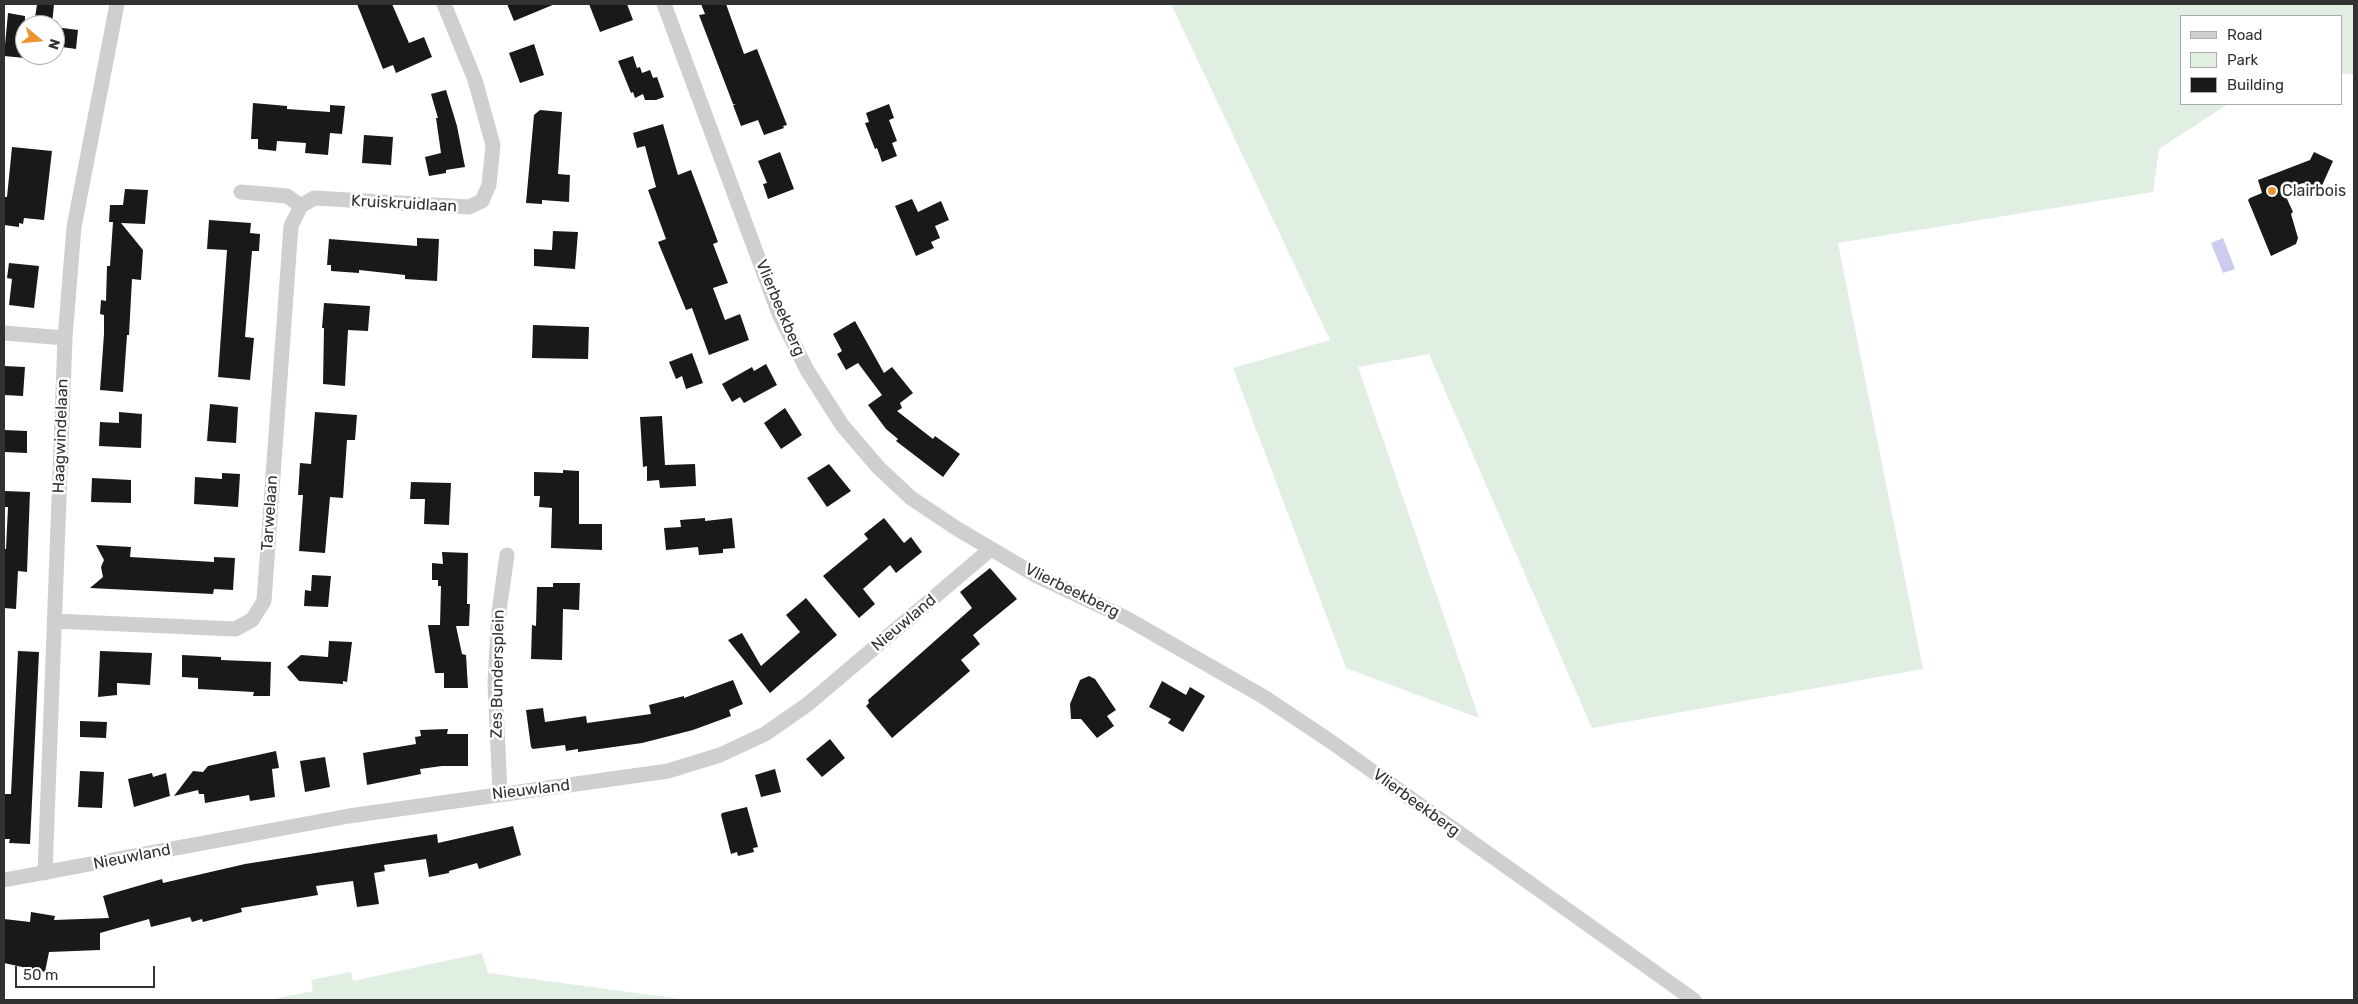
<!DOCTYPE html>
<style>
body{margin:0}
#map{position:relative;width:2358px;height:1004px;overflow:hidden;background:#fff;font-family:Rubik,sans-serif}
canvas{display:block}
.frame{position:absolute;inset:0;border:5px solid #323232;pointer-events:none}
.legend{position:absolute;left:2180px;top:15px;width:162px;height:90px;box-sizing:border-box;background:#fff;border:1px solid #adadad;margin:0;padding:6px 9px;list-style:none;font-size:15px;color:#323232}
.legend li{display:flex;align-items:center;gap:10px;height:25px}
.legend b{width:25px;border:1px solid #adadad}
.north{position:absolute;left:15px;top:15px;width:50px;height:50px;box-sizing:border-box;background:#fff;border:1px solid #adadad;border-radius:50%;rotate:107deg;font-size:14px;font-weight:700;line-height:20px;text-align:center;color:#323232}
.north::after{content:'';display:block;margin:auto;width:18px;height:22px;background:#ec9530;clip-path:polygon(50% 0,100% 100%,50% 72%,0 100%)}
.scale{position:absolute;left:15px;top:966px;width:140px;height:22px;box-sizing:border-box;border:2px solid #323232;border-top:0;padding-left:6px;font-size:15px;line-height:18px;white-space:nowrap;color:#323232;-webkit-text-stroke:4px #fff;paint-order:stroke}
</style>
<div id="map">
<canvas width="2358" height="1004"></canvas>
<div class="frame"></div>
<ul class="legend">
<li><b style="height:6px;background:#cfcfcf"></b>Road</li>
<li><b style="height:14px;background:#e0efe1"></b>Park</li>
<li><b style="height:14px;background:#191919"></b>Building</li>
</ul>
<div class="north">N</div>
<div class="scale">50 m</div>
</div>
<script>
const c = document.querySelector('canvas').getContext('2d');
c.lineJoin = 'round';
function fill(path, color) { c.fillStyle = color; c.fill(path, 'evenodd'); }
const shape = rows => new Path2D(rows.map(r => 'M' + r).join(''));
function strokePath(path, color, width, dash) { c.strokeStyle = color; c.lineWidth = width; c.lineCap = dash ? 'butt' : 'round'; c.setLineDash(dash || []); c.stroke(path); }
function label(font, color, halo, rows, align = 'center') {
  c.font = font + ' Rubik,sans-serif'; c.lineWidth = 5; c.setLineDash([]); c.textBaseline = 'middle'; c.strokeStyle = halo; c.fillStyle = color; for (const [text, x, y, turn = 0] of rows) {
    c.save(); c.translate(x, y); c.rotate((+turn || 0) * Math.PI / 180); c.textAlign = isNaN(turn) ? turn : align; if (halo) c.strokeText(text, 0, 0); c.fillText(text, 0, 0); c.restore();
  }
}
const green = shape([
 [1171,4,2354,4,2354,74,2342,74,2342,16,2182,16,2182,104,2228,104,2159,149,2153,192,1838,243,1923,669,1592,728,1429,354,1358,367,1479,718,1346,668,1233,368,1330,340],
 [482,953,488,973,688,1000,269,1000,313,991,311,980,351,972,353,981]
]);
const water = shape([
 [2223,238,2235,269,2223,273,2211,243]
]);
const building = shape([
 [37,4,54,4,52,25,34,25],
 [357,4,392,4,409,43,424,37,432,57,396,73,393,65,383,69],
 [507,4,555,4,514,21],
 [589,4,627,4,633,20,600,32],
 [701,4,726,4,744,54,757,49,787,125,783,126,784,128,764,135,758,120,741,126,733,105,736,104,733,104,699,15,705,14],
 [8,13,25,16,25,58,4,56],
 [55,27,78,30,76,49,55,46],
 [534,44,544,75,520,83,509,53],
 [633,56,637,68,640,67,642,73,650,70,653,78,657,77,664,97,656,100,645,100,643,94,635,98,633,92,631,93,618,61],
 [446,90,457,126,465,167,446,170,446,173,429,176,425,157,441,153,436,118,438,118,431,94],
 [253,103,287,106,287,109,330,112,330,105,345,106,342,134,330,133,328,155,305,153,306,143,277,141,276,151,258,149,258,139,251,139],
 [889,104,894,118,889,120,897,141,892,143,897,156,882,162,877,148,875,149,865,123,869,122,866,113],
 [540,110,562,112,558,174,570,175,569,202,542,200,542,204,526,203,534,115],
 [663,124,678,175,691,170,718,242,713,244,728,283,713,288,725,320,740,314,749,340,709,355,692,308,686,310,658,242,666,239,648,190,656,187,645,146,637,148,633,133],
 [364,135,393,137,391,165,362,163],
 [12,147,52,151,44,220,24,218,23,224,19,223,19,227,4,225,4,197,7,197],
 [780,152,794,189,768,199,763,184,767,183,758,161],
 [2314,152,2333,161,2320,190,2303,183,2283,190,2293,212,2291,214,2298,238,2296,244,2271,256,2248,200,2250,198,2262,193,2258,180,2310,160],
 [125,189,148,190,145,224,121,223,143,250,141,280,132,279,129,335,127,335,123,392,100,390,104,334,104,315,100,314,101,300,106,301,107,266,110,266,113,222,109,222,110,205,123,205],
 [912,199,918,212,941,201,949,220,935,226,940,238,931,242,934,248,916,256,895,206],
 [209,220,251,223,250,233,260,234,259,251,252,251,245,337,254,338,250,380,218,377,227,250,207,249],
 [553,231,578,232,575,269,534,266,534,249,552,250],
 [417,238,439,239,437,281,405,279,405,275,359,270,359,273,331,271,331,265,327,265,329,239,417,246],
 [9,263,39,266,34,308,9,305,12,279,7,278],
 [324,303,370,306,368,331,348,330,345,386,323,384,324,328,322,328],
 [855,321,884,373,892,367,913,393,900,403,902,408,897,411,933,439,935,436,960,454,943,477,896,441,898,439,886,429,868,405,882,395,858,363,846,370,837,354,842,351,833,334],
 [533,325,589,327,588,359,532,358],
 [692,353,703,383,686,389,682,376,676,379,669,362],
 [766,364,777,385,744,403,740,397,732,402,722,384,752,367,754,371],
 [4,366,25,367,23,396,4,395],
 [210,404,238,407,236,443,207,441],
 [785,408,802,435,781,449,764,423],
 [119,412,142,414,141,448,99,446,100,422,119,423],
 [315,412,357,415,355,440,347,440,343,498,330,497,325,553,299,551,303,495,298,495,300,463,311,464],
 [662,416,665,465,695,464,696,486,660,488,659,480,647,481,647,466,643,467,640,417],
 [4,430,27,431,27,453,4,452],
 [829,464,851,491,827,507,807,478],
 [563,470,579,471,579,524,602,524,602,550,551,548,552,508,539,507,540,496,534,496,534,472,563,473],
 [222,473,240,474,238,507,194,504,195,477,222,479],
 [92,478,131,480,131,503,91,502],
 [411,482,451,483,449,525,424,524,425,499,410,499],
 [4,491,30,492,27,572,18,571,16,609,4,608,4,549,6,549,8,507,4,507],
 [705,518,705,521,732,518,735,548,723,549,723,553,699,555,698,547,666,550,664,528,681,527,680,520],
 [884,518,904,543,911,537,922,552,896,573,890,565,863,589,875,604,859,618,823,576,868,539,864,534],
 [96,545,131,547,130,557,214,562,214,557,235,558,233,590,214,589,213,594,90,588,103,577,101,567,104,560],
 [442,552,468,553,467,604,470,604,469,626,456,626,462,654,466,655,468,688,444,688,444,673,435,673,428,625,440,625,441,586,438,586,438,580,432,580,432,563,443,564],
 [990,568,1017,599,973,635,980,644,961,660,970,671,892,738,866,706,869,703,868,700,972,608,960,592],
 [312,575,331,576,328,607,304,606,305,590,311,591],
 [553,583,580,583,579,610,563,609,562,660,531,659,532,625,536,626,537,587,553,587],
 [806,598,837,635,770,693,728,640,742,633,761,666,800,632,786,615],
 [329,641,352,642,347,682,343,681,343,684,299,681,287,667,301,655,328,657],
 [18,651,39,652,30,844,9,843,10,839,4,839,4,794,11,794],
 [100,651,152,653,150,685,117,683,117,695,98,697],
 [182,655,221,657,221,660,271,662,270,696,253,696,254,692,198,689,198,678,182,677],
 [1089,676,1095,679,1116,710,1107,716,1114,726,1097,738,1081,719,1071,719,1070,704,1080,680],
 [733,680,743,704,729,710,731,716,693,730,642,743,578,752,578,749,566,751,565,745,533,749,531,747,526,710,543,708,545,722,586,716,587,723,651,714,649,705,684,696,684,698],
 [1162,681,1186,695,1190,687,1205,696,1183,732,1168,723,1171,719,1149,707],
 [80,721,107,722,106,738,80,737],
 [448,729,447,734,468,734,468,766,442,766,420,769,421,774,367,785,363,753,416,744,415,737,421,736,420,730],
 [830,739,845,758,822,777,806,759],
 [276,751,279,768,272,769,275,797,250,801,249,795,205,803,204,794,199,794,198,790,174,796,193,771,203,772,208,766],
 [325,757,330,787,305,792,300,761],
 [775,769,781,792,761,797,755,775],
 [80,771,104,772,102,808,78,807],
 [152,773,153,777,166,773,170,796,134,807,128,779],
 [747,807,758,847,753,848,754,852,738,856,737,852,731,854,721,815,722,813],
 [513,826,521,855,479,869,477,863,449,871,449,873,429,877,426,859,384,865,385,871,374,873,379,904,357,907,353,881,316,886,318,895,241,908,242,912,203,922,202,919,192,922,190,917,151,927,149,919,100,933,100,950,49,952,45,972,4,963,4,919,30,922,31,912,55,916,54,920,109,918,103,896,162,879,163,883,245,864,437,834,438,843]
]);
const street = shape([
 [664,4,779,314,807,370,842,425,878,467,911,498,956,528,1037,576,1126,618,1264,697,1330,741,1694,1000],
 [241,192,287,196,301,206,314,198,469,207,482,201,489,185,493,145,475,80,444,4],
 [4,333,65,338],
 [54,621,235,629,252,620,264,601,291,226,301,206],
 [500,793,495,683,499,611,507,555],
 [45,873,65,338,74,227,117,4],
 [4,880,349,816,668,771,720,755,765,734,808,704,991,549]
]);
const markers = [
 [2272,191,5,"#ec9530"]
];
const poiNames = [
 ["Clairbois",2282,191]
];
const streetNames = [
 ["Kruiskruidlaan",404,204,3],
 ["Vlierbeekberg",780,308,67],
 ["Haagwindelaan",61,436,-88],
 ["Tarwelaan",270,513,-86],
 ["Vlierbeekberg",1072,591,26],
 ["Nieuwland",904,623,-40],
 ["Zes Bundersplein",498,674,-89],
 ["Nieuwland",531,790,-7],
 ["Vlierbeekberg",1416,803,36],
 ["Nieuwland",132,857,-11]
];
fill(green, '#e0efe1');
fill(water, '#cce');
fill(building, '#191919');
strokePath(street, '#cfcfcf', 15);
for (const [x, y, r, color] of markers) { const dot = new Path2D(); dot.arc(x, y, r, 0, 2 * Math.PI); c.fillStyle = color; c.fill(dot); strokePath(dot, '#fff', 2); }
label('16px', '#323232', '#fff', poiNames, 'left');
label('16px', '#323232', '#fff', streetNames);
</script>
